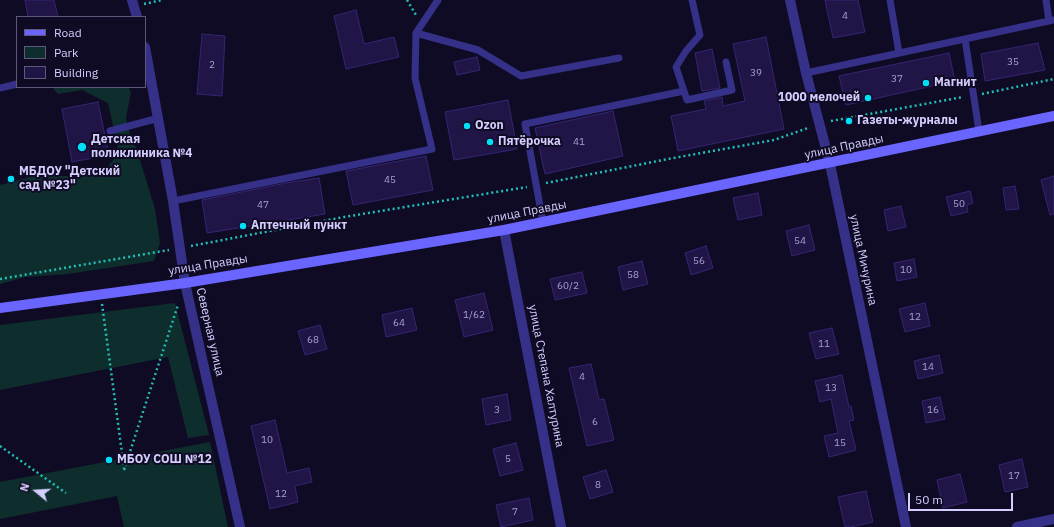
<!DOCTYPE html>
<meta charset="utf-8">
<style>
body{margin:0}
#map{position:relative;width:1054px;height:527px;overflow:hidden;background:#100b24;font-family:"IBM Plex Sans",sans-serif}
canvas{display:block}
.legend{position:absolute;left:16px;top:16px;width:130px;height:72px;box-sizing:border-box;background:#100b24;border:1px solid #5e597c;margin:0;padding:5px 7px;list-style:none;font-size:12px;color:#d4ceff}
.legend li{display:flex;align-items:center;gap:8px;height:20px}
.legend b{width:20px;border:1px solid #5e597c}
.north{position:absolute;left:16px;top:471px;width:40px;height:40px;-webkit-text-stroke:3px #100b24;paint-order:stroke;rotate:288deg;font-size:11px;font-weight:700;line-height:16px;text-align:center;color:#d4ceff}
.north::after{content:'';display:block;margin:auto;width:14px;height:18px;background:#d4ceff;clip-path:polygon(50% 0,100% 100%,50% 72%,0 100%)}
.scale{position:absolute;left:908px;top:493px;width:105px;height:18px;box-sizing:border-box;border:2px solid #d4ceff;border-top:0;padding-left:5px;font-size:12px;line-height:14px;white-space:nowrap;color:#d4ceff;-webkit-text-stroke:3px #100b24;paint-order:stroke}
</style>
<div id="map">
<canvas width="1054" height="527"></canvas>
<ul class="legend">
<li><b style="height:5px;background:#6a65ff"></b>Road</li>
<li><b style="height:11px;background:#0e2e2d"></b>Park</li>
<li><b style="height:11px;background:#201546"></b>Building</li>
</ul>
<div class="north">N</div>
<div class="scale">50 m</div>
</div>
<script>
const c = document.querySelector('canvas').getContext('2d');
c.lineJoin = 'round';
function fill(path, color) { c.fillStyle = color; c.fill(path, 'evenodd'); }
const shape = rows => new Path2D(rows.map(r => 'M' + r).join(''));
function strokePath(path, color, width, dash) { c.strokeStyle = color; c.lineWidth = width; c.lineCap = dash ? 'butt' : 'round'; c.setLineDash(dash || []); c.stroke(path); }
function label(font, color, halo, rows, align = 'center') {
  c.font = font + ' "IBM Plex Sans",sans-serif'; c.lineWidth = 4; c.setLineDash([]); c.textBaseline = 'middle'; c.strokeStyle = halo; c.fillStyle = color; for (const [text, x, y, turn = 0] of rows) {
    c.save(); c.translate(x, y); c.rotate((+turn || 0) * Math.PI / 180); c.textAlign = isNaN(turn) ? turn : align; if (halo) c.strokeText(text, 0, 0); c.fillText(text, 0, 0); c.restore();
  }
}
const green = shape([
 [52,87,128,87,131,92,126,118,132,143,136,147,155,209,160,243,154,261,68,274,26,277,0,284,0,185,34,176,71,176,106,169,119,153,108,103,82,90,58,94],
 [175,303,209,435,188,438,168,357,0,390,0,325],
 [210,442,228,527,124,527,117,496,0,519,0,482]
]);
const building = shape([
 [25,0,54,0,58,17,28,17,25,0],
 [825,0,858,0,865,32,833,38,825,0],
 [356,10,364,44,394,37,399,57,346,69,334,16,356,10],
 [202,34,225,36,222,96,197,94,202,34],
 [766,37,784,129,678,151,671,116,706,109,704,101,722,97,723,106,745,101,733,44,766,37],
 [1038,43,1045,70,985,81,981,54,1038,43],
 [712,49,720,88,702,91,695,53,712,49],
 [949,53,955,81,846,105,839,76,949,53],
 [477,57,480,70,457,75,454,62,477,57],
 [508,100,517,149,454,160,445,112,508,100],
 [98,102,109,155,72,162,62,109,98,102],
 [613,111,623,156,545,174,535,128,613,111],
 [426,156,433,190,353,205,346,171,426,156],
 [1054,176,1054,214,1050,215,1041,180,1054,176],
 [319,178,325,214,207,233,202,200,286,183,319,178],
 [1015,186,1019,209,1006,210,1003,188,1015,186],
 [970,191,973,203,967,205,968,212,951,216,946,197,970,191],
 [758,193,762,215,738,220,733,198,758,193],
 [901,206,906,227,888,231,884,210,901,206],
 [809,225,815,250,792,256,786,231,809,225],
 [706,246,713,268,691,275,685,253,706,246],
 [914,259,917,277,897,281,894,263,914,259],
 [642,261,648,284,623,290,618,267,642,261],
 [582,272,587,293,555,300,550,279,582,272],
 [484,293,493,330,464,337,455,300,484,293],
 [925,303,930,326,905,332,899,309,925,303],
 [412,308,417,330,386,337,382,315,412,308],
 [320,325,327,349,305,355,298,331,320,325],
 [832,328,839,354,816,359,809,333,832,328],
 [939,355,943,373,918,379,914,361,939,355],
 [591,364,599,400,604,399,614,440,587,446,569,368,591,364],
 [842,375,849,407,851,406,854,420,849,421,856,450,829,457,824,436,838,433,831,399,820,402,815,381,842,375],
 [507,394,511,420,486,425,482,399,507,394],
 [940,397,945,419,926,423,922,401,940,397],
 [275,420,287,473,309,468,312,482,295,486,298,502,270,509,251,426,275,420],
 [516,443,523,470,500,476,493,449,516,443],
 [1022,459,1028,487,1005,492,999,465,1022,459],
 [606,470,613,492,590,499,583,477,606,470],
 [960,474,967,502,943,508,937,480,960,474],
 [866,491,873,522,851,527,845,527,838,497,866,491],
 [529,498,533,520,501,527,496,505,529,498]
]);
const path = shape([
 [407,0,416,15],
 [144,4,162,0],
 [982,94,1054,79],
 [831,121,963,97],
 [546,183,668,159,774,140,808,128],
 [191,246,344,217,527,187],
 [0,279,169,250],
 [102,304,124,468],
 [0,446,66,493],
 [124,470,178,305]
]);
const lane = shape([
 [692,0,700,35,686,51,676,67,687,100,732,90,726,62],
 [890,0,899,53],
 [1046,0,1049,21],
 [416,33,478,50,521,76,619,58],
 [965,39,979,131],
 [806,73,1054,20],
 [0,88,17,84],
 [110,131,159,118],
 [173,201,432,149,415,78,416,33,438,0],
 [543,222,525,124,684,91]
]);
const street = shape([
 [132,0,137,17],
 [790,0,806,73,830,164,906,527],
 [145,47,173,201,185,283,240,527],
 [504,230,561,527],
 [1017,527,1054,519]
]);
const secondary = shape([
 [0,308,185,283,504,230,1054,116]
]);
const markers = [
 [926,83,4,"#00dff9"],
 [868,98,4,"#00dff9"],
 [849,121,4,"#00dff9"],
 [467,126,4,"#00dff9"],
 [490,142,4,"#00dff9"],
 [82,147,5,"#00dff9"],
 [11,179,4,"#00dff9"],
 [243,226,4,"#00dff9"],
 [109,460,4,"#00dff9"]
];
const numberNames = [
 ["4",845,16],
 ["35",1013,62],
 ["2",212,65],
 ["39",756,73],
 ["37",897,79],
 ["41",579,142],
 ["45",390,180],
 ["50",959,204],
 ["47",263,205],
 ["54",800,241],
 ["56",699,261],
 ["10",906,270],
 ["58",633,275],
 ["60/2",568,286],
 ["1/62",474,315],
 ["12",915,317],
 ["64",399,323],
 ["68",313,340],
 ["11",824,344],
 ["14",928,367],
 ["4",582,377],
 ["13",831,388],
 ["3",497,410],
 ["16",933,410],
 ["6",595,422],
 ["10",267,440],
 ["15",840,443],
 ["5",508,459],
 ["17",1014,476],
 ["8",598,485],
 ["12",281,494],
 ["7",515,512]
];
const poiNames = [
 ["Магнит",934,83],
 ["1000 мелочей",860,98,"right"],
 ["Газеты-журналы",857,121],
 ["Ozon",475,126],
 ["Детская",91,140],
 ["поликлиника №4",91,154],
 ["Пятёрочка",498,142],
 ["МБДОУ \"Детский",19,172],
 ["сад №23\"",19,186],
 ["Аптечный пункт",251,226],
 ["МБОУ СОШ №12",117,460]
];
const streetNames = [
 ["улица Правды",844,147,-12],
 ["улица Правды",527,212,-11],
 ["улица Мичурина",863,260,78],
 ["улица Правды",208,265,-9],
 ["Северная улица",210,332,77],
 ["улица Степана Халтурина",546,376,79]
];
fill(green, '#0e2e2d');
fill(building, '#201546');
strokePath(building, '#352575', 1);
strokePath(path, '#21c0b7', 2.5, [2, 3]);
strokePath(lane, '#353188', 7);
strokePath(street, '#353188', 10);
strokePath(secondary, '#6a65ff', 10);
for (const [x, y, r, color] of markers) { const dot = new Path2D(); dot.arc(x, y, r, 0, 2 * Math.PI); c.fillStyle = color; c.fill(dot); strokePath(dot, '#100b24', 1.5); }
label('10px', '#a7a0d1', null, numberNames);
label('bold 12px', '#d4ceff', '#100b24', poiNames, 'left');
label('12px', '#d4ceff', '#100b24', streetNames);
</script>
